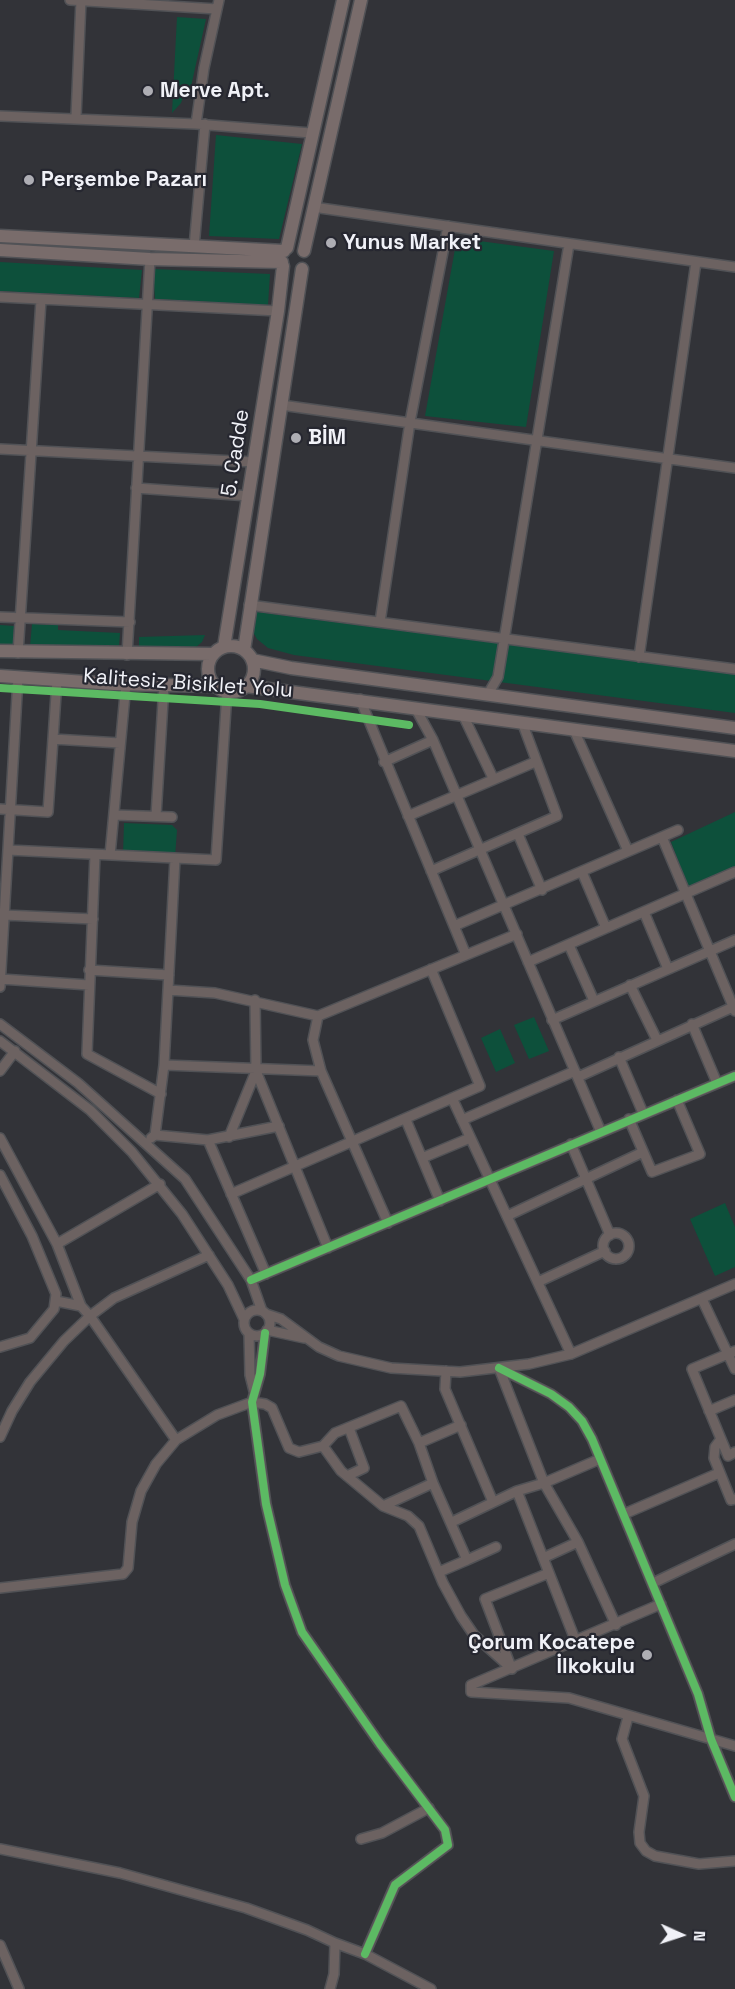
<!DOCTYPE html>
<meta charset="utf-8">
<style>
body{margin:0}
#map{position:relative;width:735px;height:1989px;overflow:hidden;background:#323338;font-family:"Space Grotesk",sans-serif}
canvas{display:block}
.north{position:absolute;left:651px;top:1905px;width:60px;height:60px;-webkit-text-stroke:4px #262730;paint-order:stroke;rotate:93deg;font-size:16px;font-weight:700;line-height:24px;text-align:center;color:#f0f1f7}
.north::after{content:'';display:block;margin:auto;width:21px;height:27px;background:#f0f1f7;clip-path:polygon(50% 0,100% 100%,50% 72%,0 100%)}
</style>
<div id="map">
<canvas width="735" height="1989"></canvas>
<div class="north">N</div>
</div>
<script>
const c = document.querySelector('canvas').getContext('2d');
c.lineJoin = 'round';
function fill(path, color) { c.fillStyle = color; c.fill(path, 'evenodd'); }
const shape = rows => new Path2D(rows.map(r => 'M' + r).join(''));
function strokePath(path, color, width, dash) { c.strokeStyle = color; c.lineWidth = width; c.lineCap = dash ? 'butt' : 'round'; c.setLineDash(dash || []); c.stroke(path); }
function label(font, color, halo, rows, align = 'center') {
  c.font = font + ' "Space Grotesk",sans-serif'; c.lineWidth = 4.5; c.setLineDash([]); c.textBaseline = 'middle'; c.strokeStyle = halo; c.fillStyle = color; for (const [text, x, y, turn = 0] of rows) {
    c.save(); c.translate(x, y); c.rotate((+turn || 0) * Math.PI / 180); c.textAlign = isNaN(turn) ? turn : align; if (halo) c.strokeText(text, 0, 0); c.fillText(text, 0, 0); c.restore();
  }
}
const green = shape([
 [177,17,206,19,190,91,185,91,181,103,172,113],
 [216,135,302,144,279,239,209,236],
 [457,238,554,251,526,427,425,416],
 [0,262,142,270,139,298,0,291],
 [153,269,270,274,268,305,155,299],
 [257,612,735,674,735,713,294,655,268,648,257,639,253,632],
 [32,624,58,625,58,630,120,633,119,646,30,646],
 [0,625,14,626,13,645,0,644],
 [205,635,202,642,195,648,139,647,139,637],
 [735,812,735,871,689,889,671,842],
 [124,823,172,825,177,830,175,857,123,854],
 [534,1017,549,1051,529,1059,514,1025],
 [500,1029,515,1063,496,1072,481,1038],
 [725,1203,735,1227,735,1267,715,1276,690,1219]
]);
const street = shape([
 [70,0,217,9],
 [0,116,196,124,311,133],
 [76,117,81,0],
 [196,124,204,68,219,0],
 [313,207,735,267],
 [194,247,205,124],
 [0,297,278,311],
 [281,405,735,468],
 [0,449,254,462],
 [136,488,249,496],
 [249,605,735,669],
 [0,617,130,622],
 [380,622,410,422,448,226],
 [18,653,41,300],
 [127,655,150,259],
 [639,657,696,262],
 [488,694,498,677,569,244],
 [360,699,466,955],
 [417,711,433,740,601,1132],
 [463,715,493,778],
 [574,730,628,851],
 [53,739,120,743],
 [384,762,433,740],
 [0,809,48,812,57,680],
 [114,815,172,817],
 [156,816,164,685],
 [408,816,535,762],
 [518,834,542,890],
 [662,837,735,1011],
 [8,850,216,860,227,692],
 [95,855,87,1054,161,1094],
 [110,855,126,684],
 [431,871,557,816,522,722],
 [582,872,606,928],
 [644,912,668,969],
 [4,915,93,919],
 [454,926,678,830],
 [569,945,594,1001],
 [528,962,735,872],
 [89,970,169,975],
 [1,979,89,985],
 [630,985,657,1040],
 [0,987,18,678],
 [168,990,215,993,318,1016,517,934],
 [255,1000,256,1071,328,1248],
 [318,1016,313,1040,321,1071,388,1223],
 [552,1020,735,940],
 [0,1024,78,1083,185,1179,251,1280,262,1311],
 [692,1024,717,1083],
 [0,1041,90,1110,132,1152,182,1214,228,1285,244,1319],
 [619,1057,643,1113],
 [164,1065,321,1071],
 [0,1071,15,1051],
 [578,1077,733,1007],
 [452,1098,571,1354],
 [629,1119,652,1172,700,1154,677,1100],
 [406,1120,440,1201],
 [462,1120,575,1071],
 [155,1135,164,1065,175,859],
 [229,1137,256,1071],
 [0,1138,57,1244,81,1306],
 [151,1138,155,1135,208,1140,279,1126],
 [208,1140,266,1274],
 [571,1144,610,1235],
 [422,1158,470,1138],
 [0,1175,32,1236,56,1294,54,1309,30,1338,0,1347],
 [231,1194,480,1086,431,969],
 [507,1216,643,1152],
 '603 1246a13 13 0 1 1 26 0a13 13 0 1 1-26 0Z',
 [57,1244,160,1184],
 [251,1280,735,1076],
 [540,1281,605,1251],
 [702,1299,735,1369],
 [56,1301,81,1306,90,1316,176,1440,217,1415,252,1402,265,1404,272,1408,289,1448,299,1452,323,1446,341,1471,383,1506,433,1483],
 '244 1323a13 13 0 1 1 26 0a13 13 0 1 1-26 0Z',
 [266,1314,281,1319,319,1347,339,1356,391,1368,460,1372,529,1364,571,1354,735,1284],
 [267,1330,304,1338],
 [249,1333,250,1375,254,1391],
 [265,1333,260,1374,252,1402,266,1504,285,1585,302,1632,380,1744,445,1830,448,1845,395,1885,365,1954],
 [735,1351,692,1369,728,1456,735,1452],
 [499,1368,551,1394,569,1407,582,1421,592,1439,698,1694,711,1739,735,1797],
 [499,1368,544,1483,578,1542,616,1625],
 [446,1371,445,1389,493,1502],
 [709,1411,735,1400],
 [0,1437,12,1411,30,1382,64,1341,90,1316,114,1298,209,1255],
 [721,1439,715,1447,714,1458,731,1500,735,1499],
 [419,1443,461,1425],
 [323,1446,335,1433,401,1406,419,1443,433,1483,467,1560,496,1547],
 [347,1476,364,1468,349,1428],
 [517,1491,576,1642],
 [383,1506,408,1516,419,1526,443,1583,461,1616,474,1635,512,1669],
 [624,1514,719,1473],
 [452,1522,517,1491,544,1483,600,1459],
 [543,1558,578,1542],
 [439,1572,467,1560],
 [653,1583,735,1544],
 [0,1588,123,1574,128,1568,132,1522,141,1491,156,1464,176,1440],
 [661,1604,471,1685,471,1692,569,1698,735,1746],
 [511,1667,485,1599,549,1573],
 [628,1717,622,1739,644,1796,639,1832,640,1843,646,1851,655,1856,699,1864,735,1861],
 [361,1839,382,1833,429,1808],
 [0,1849,120,1873,246,1908,307,1930,335,1943,334,1974,330,1989],
 [335,1943,365,1954,431,1989],
 [0,1945,19,1989]
]);
const secondary = shape([
 [0,236,284,251],
 [287,248,343,0],
 [0,250,150,259,282,262],
 [304,251,361,0],
 '208 669a23 23 0 1 1 46 0a23 23 0 1 1-46 0Z',
 [224,647,278,311,283,266],
 [244,650,302,269],
 [0,651,212,654],
 [252,660,291,668,735,728],
 [0,676,114,684,215,686],
 [246,686,735,751]
]);
const cycleway = shape([
 [0,688,260,704,409,725],
 [251,1280,735,1076],
 [265,1333,260,1374,252,1402,266,1504,285,1585,302,1632,380,1744,445,1830,448,1845,395,1885,365,1954],
 [499,1368,551,1394,569,1407,582,1421,592,1439,698,1694,711,1739,735,1797]
]);
const markers = [
 [148,91,6,"#aeaeb4"],
 [29,180,6,"#aeaeb4"],
 [331,243,6,"#aeaeb4"],
 [296,438,6,"#aeaeb4"],
 [647,1655,6,"#aeaeb4"]
];
const poiNames = [
 ["Merve Apt.",160,91],
 ["Perşembe Pazarı",41,180],
 ["Yunus Market",343,243],
 ["BİM",308,438],
 ["Çorum Kocatepe",635,1643,"right"],
 ["İlkokulu",635,1667,"right"]
];
const streetNames = [
 ["5. Cadde",236,453,-81],
 ["Kalitesiz Bisiklet Yolu",188,684,4]
];
fill(green, '#0d503b');
strokePath(street, '#515256', 12);
strokePath(secondary, '#515256', 15);
strokePath(street, '#6c6261', 9);
strokePath(secondary, '#796c6b', 12);
strokePath(cycleway, '#5cba63', 8);
for (const [x, y, r, color] of markers) { const dot = new Path2D(); dot.arc(x, y, r, 0, 2 * Math.PI); c.fillStyle = color; c.fill(dot); strokePath(dot, '#262730', 2); }
label('bold 21px', '#f0f1f7', '#262730', poiNames, 'left');
label('21px', '#f0f1f7', '#262730', streetNames);
</script>
